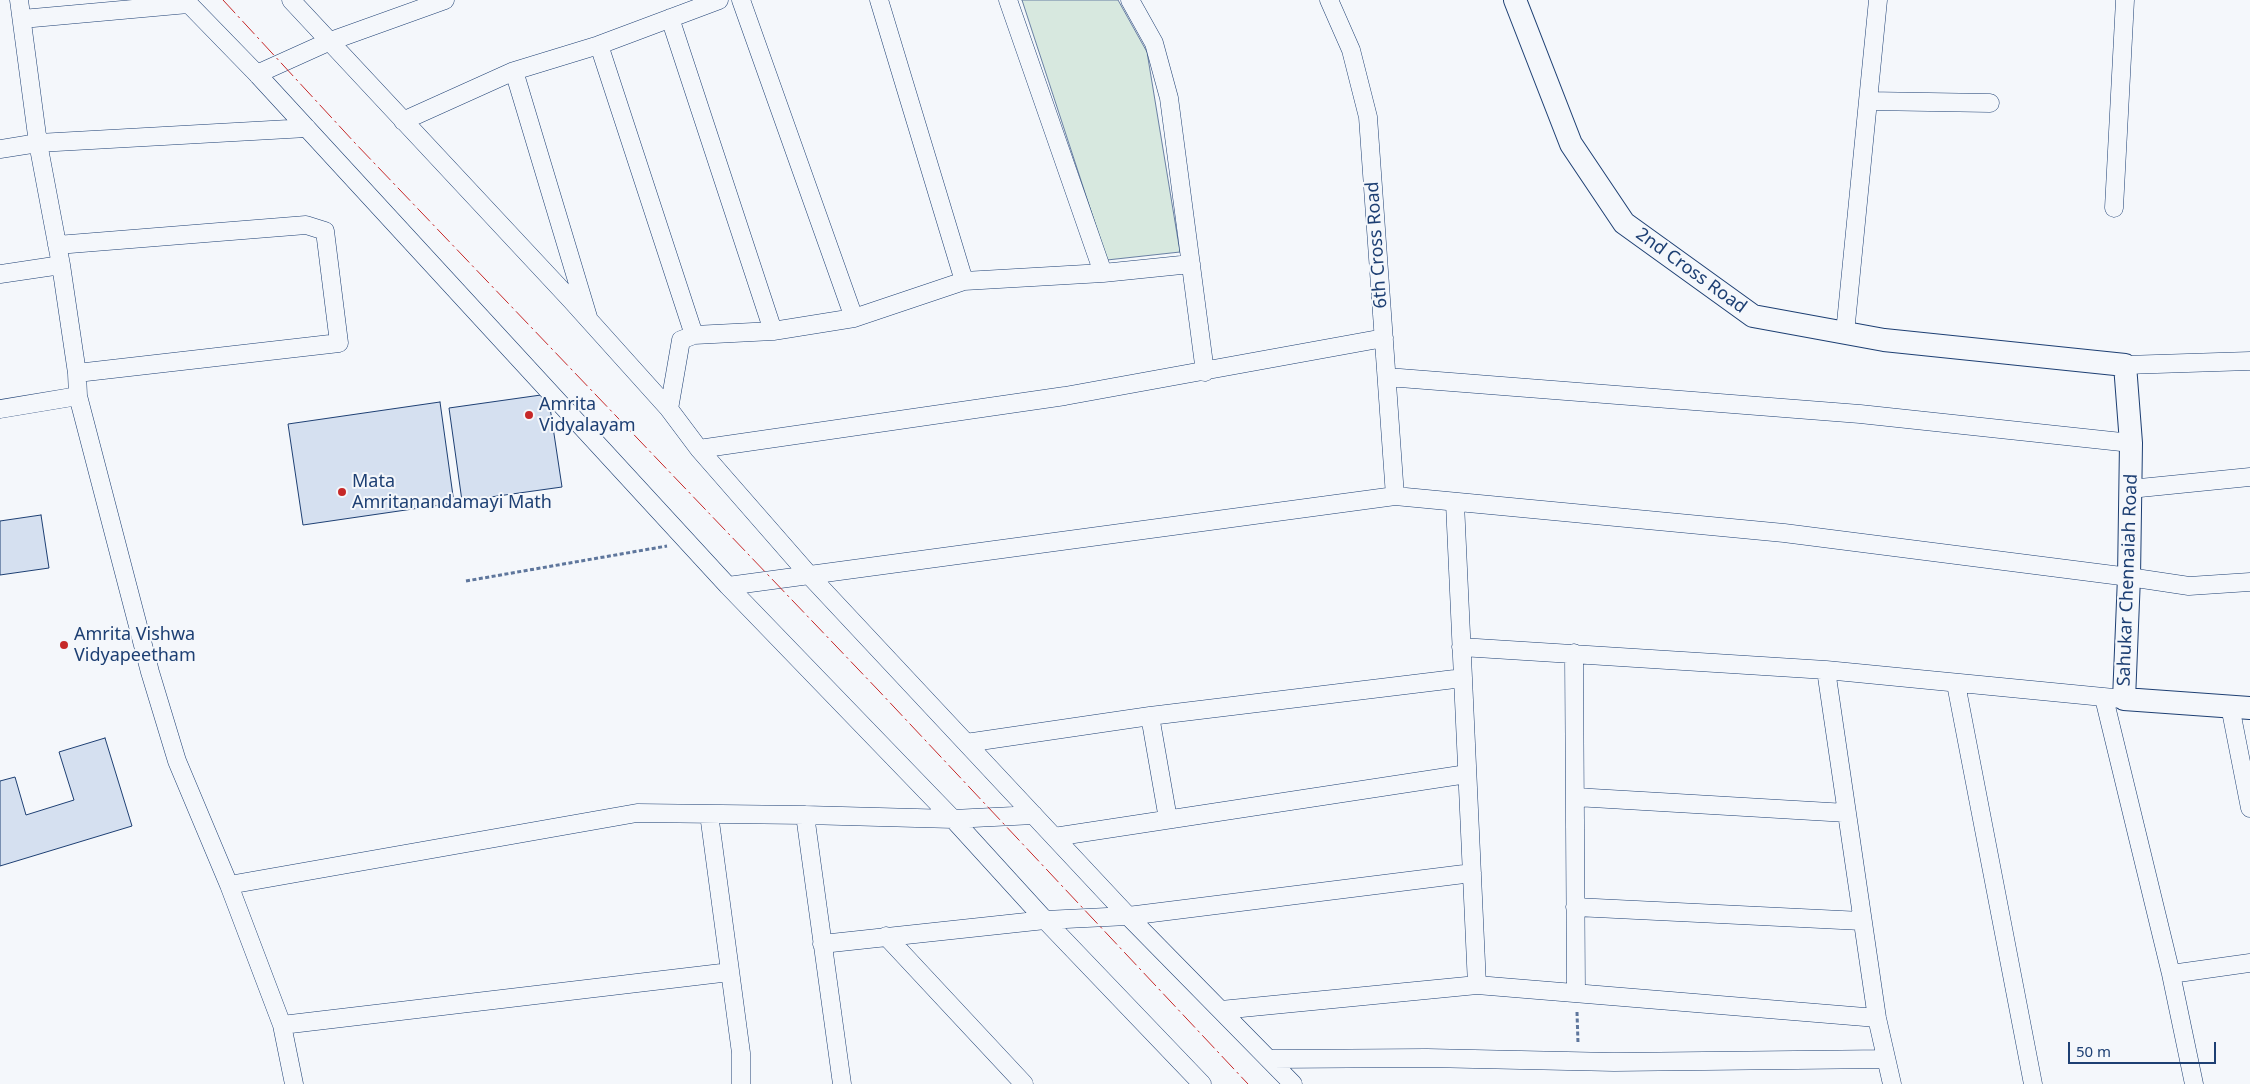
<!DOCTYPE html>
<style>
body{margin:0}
#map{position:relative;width:2250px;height:1084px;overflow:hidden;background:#f4f7fb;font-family:"Noto Sans",sans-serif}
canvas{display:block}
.scale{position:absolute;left:2068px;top:1042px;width:148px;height:22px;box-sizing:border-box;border:2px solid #1d3f73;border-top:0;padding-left:6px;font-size:15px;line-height:18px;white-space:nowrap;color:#1d3f73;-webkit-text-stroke:4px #f4f7fb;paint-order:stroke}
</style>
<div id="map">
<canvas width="2250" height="1084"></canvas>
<div class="scale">50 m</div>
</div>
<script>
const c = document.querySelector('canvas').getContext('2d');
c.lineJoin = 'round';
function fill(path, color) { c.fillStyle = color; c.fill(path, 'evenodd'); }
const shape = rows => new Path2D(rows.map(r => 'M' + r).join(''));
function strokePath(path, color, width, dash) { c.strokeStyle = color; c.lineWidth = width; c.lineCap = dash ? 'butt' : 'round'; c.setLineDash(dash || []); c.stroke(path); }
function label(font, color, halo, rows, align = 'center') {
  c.font = font + ' "Noto Sans",sans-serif'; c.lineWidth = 4; c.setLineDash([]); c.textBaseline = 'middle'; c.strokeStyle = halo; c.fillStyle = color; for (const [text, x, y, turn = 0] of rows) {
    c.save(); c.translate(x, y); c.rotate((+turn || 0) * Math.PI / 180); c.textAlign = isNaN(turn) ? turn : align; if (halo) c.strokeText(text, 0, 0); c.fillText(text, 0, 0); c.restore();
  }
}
const green = shape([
 [1022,0,1118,0,1147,52,1180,252,1107,260,1022,0]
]);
const building = shape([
 [548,394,562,487,462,501,449,408,548,394],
 [440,402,454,503,303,525,288,424,440,402],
 [41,515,49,568,0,575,0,521,41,515],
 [105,738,132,826,0,866,0,781,15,777,26,815,74,800,59,752,105,738]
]);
const path = shape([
 [466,581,667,546],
 [1577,1012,1578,1043]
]);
const minor = shape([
 [19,0,38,143,61,265,77,373,78,396,150,672,177,761,229,885,637,813,805,815,953,819,1034,815],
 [185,0,257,74,728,586,953,819,1045,920,1202,1084],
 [291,0,571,300,669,409,699,449,810,576,1128,916,1293,1084],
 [741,0,854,318],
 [879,0,964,281],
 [1008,0,1103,273],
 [1130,0,1154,43,1169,98,1205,372],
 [1329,0,1351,50,1368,117,1395,496],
 [670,18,773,331],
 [22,19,188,4],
 [599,45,694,335],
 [514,71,588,317],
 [257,74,328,42,445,0],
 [1868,101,1990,103],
 [403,121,514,71,599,45,719,0],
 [0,149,38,143,307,128],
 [2114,208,2125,0],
 [57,245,306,225,325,231,339,343,77,373],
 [0,274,61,265],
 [1845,333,1878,0],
 [2125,365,2250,361],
 [1387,377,1860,414,2131,443],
 [0,409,78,396],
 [669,409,681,340,694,335,773,331,854,318,964,281,1103,273,1191,264],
 [699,449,1065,396,1384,338],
 [2130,489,2250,477],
 [1455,503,1477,985],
 [728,586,1395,496,1784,533,2129,577,2189,586,2250,582],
 [1461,647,1826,670,2124,699],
 [1574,653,1576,993],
 [1826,670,1877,1018,1892,1084],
 [1956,684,2033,1084],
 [2104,698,2171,974,2194,1084],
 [2230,706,2250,808],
 [1150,716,1168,819],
 [966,743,1150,716,1463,678],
 [1575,797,1847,813],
 [709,814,741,1053,741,1084],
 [805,815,842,1084],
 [1054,837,1467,774],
 [229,885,282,1025,294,1084],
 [1575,907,1862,921],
 [886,936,1024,1084],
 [822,944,1045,920,1128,916,1472,873],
 [2171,974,2250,963],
 [1221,1010,1477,985,1877,1018],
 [282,1025,730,972],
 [1271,1059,1427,1058,1614,1062,1886,1059]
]);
const tertiary = shape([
 [1515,0,1571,144,1624,223,1753,316,1884,340,2125,365,2131,443,2129,577,2124,699,2250,708]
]);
const power = shape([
 [223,0,355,143,879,691,1248,1084]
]);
const markers = [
 [529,415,5,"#c62828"],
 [342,492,5,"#c62828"],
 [64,645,5,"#c62828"]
];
const streetNames = [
 ["6th Cross Road",1377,245,-94],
 ["2nd Cross Road",1691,271,36],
 ["Sahukar Chennaiah Road",2128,580,-88]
];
const poiNames = [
 ["Amrita",539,405],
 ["Vidyalayam",539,426],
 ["Mata",352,482],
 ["Amritanandamayi Math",352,503],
 ["Amrita Vishwa",74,635],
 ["Vidyapeetham",74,656]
];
fill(green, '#d7e8df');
strokePath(green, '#687fa3', 1);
fill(building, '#d5e0f0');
strokePath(building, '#1d3f73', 1);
strokePath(minor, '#1d3f73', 19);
strokePath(tertiary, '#1d3f73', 24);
strokePath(path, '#5e769c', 3, [4, 2.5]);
strokePath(minor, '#f4f7fb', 18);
strokePath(tertiary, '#f4f7fb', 22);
strokePath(power, '#c62828', 1, [18, 4, 2.5, 4]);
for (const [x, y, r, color] of markers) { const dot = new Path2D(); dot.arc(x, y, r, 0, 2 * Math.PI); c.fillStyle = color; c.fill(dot); strokePath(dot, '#f4f7fb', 2); }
label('18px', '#1d3f73', '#f4f7fb', streetNames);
label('18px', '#1d3f73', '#f4f7fb', poiNames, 'left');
</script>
